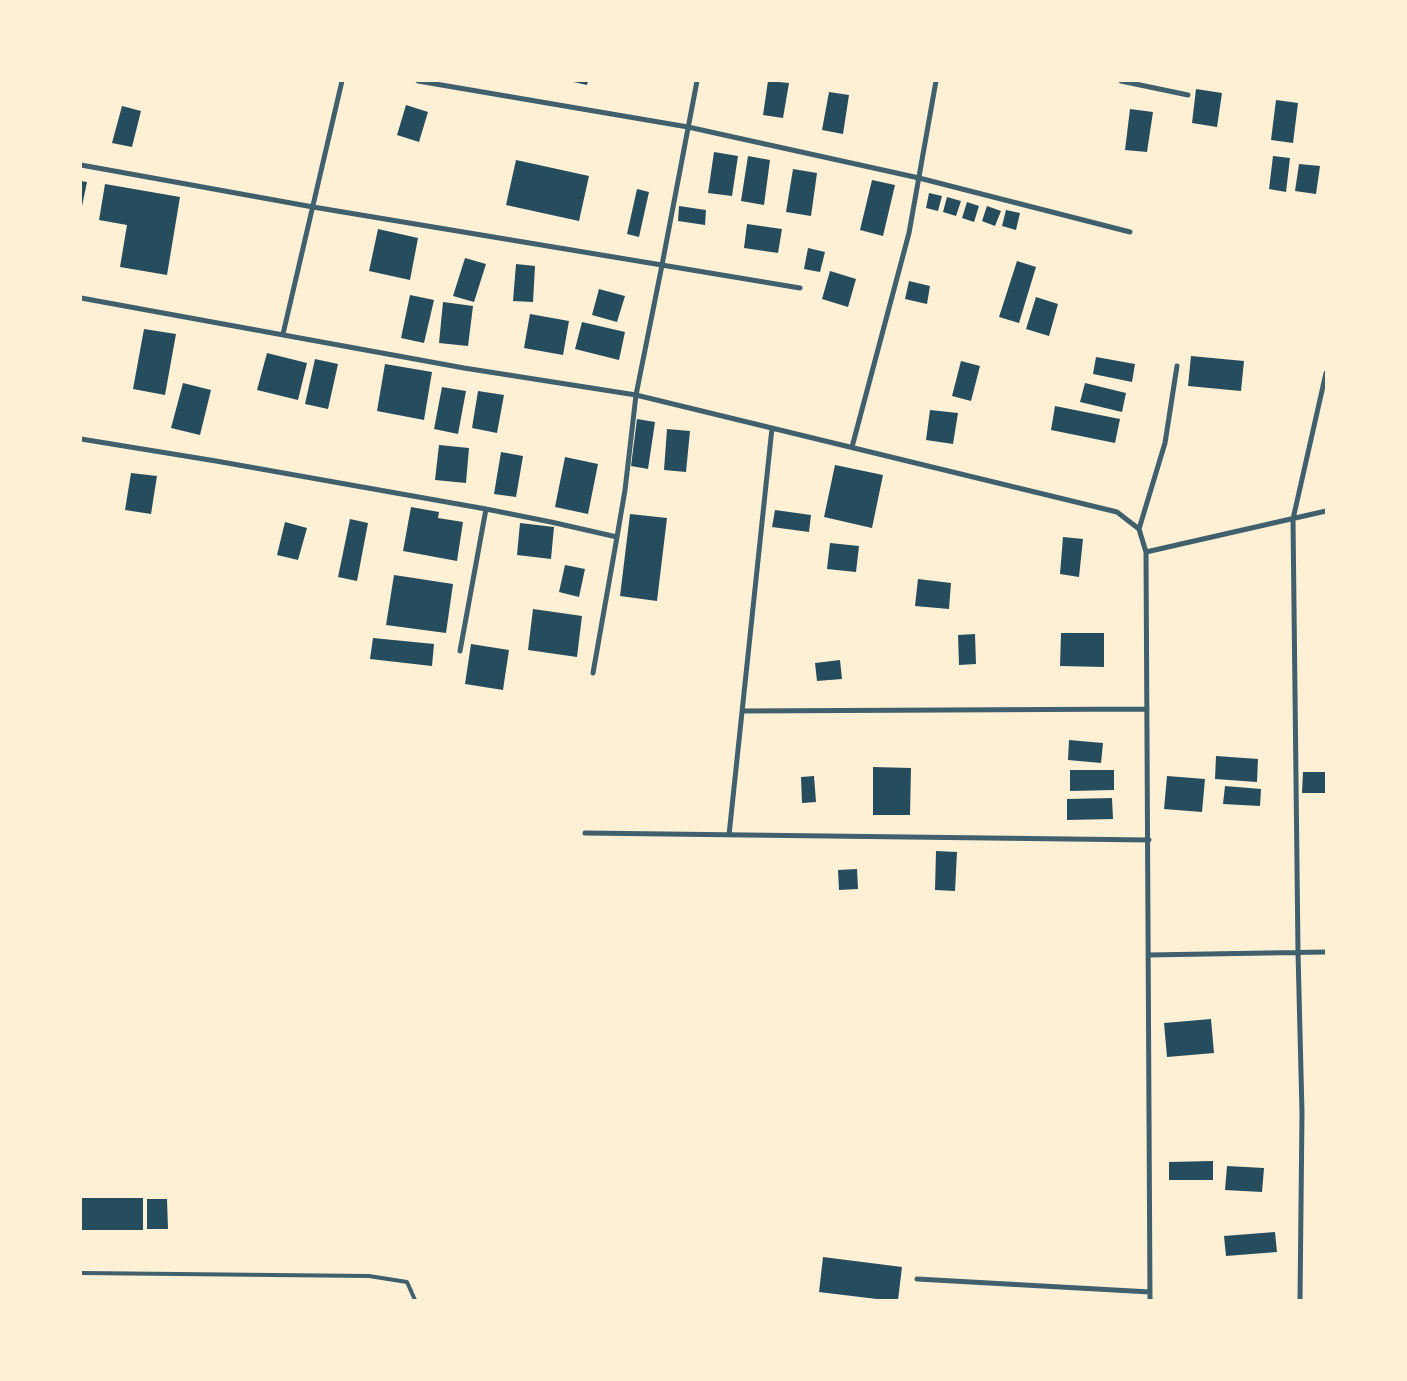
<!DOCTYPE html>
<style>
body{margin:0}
#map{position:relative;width:1407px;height:1381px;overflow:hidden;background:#fdf0d5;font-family:Cabin,sans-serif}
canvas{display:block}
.frame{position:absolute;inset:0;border:82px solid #fdf0d5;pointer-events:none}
</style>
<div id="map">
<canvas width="1407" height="1381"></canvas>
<div class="frame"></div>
</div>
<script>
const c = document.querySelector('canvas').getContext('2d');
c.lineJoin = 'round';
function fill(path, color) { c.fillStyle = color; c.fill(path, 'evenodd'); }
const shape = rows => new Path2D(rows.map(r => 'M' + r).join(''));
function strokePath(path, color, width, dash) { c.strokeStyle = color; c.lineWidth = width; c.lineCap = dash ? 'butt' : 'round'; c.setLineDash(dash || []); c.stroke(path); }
const building = shape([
 [569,81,588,81,587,85],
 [768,81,789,83,783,118,763,115],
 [1196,89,1222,93,1217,127,1192,123],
 [829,92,849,95,843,134,822,130],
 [1276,100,1298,103,1293,143,1271,140],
 [406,105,428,112,419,142,397,135],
 [122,106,141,111,132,147,112,143],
 [1130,109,1153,112,1147,152,1125,150],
 [714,152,738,156,732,196,708,193],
 [748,156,770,160,764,205,741,201],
 [1273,156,1290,158,1286,192,1269,189],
 [516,160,589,176,579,221,506,205],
 [1299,164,1320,166,1316,194,1295,191],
 [793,169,817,173,811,216,786,212],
 [872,180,895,185,883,236,860,230],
 [81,181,87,182,82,206,81,206],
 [105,184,180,197,167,275,120,267,127,225,99,220],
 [637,189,649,192,639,237,627,234],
 [929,193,942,196,938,211,926,208],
 [947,197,961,201,956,216,943,212],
 [967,202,979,206,974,222,962,218],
 [679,206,706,210,705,225,678,221],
 [987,206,1001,211,995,226,982,221],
 [1006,210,1020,213,1016,230,1002,226],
 [747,224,782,229,778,253,744,248],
 [378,229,418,238,410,280,369,271],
 [808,248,825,252,820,272,804,269],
 [465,258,486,264,474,302,453,296],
 [1017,261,1036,267,1019,323,999,317],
 [516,264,535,266,533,302,513,301],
 [830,271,856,279,848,307,822,299],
 [909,281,930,286,927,304,905,299],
 [599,289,625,296,617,322,592,315],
 [410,295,434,300,424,343,401,338],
 [1036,297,1058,304,1049,336,1026,329],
 [443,302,473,306,468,346,439,343],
 [530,314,569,321,563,355,524,348],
 [582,322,625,332,619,360,575,349],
 [144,329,176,334,165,395,133,389],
 [267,353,307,363,298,400,257,390],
 [1191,356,1244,361,1241,391,1188,386],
 [1096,357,1135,364,1132,382,1093,374],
 [315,359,338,364,328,409,305,404],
 [961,361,980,366,971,401,952,396],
 [385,364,432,372,424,420,377,411],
 [183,383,211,390,200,435,171,428],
 [1085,383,1126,393,1122,412,1080,402],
 [442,387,466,391,458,434,434,429],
 [478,391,504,395,497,433,472,428],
 [1055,406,1120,419,1115,443,1051,430],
 [930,410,958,413,953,444,926,440],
 [637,419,655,422,648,469,631,466],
 [667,429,690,431,686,472,664,470],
 [439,445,469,448,466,483,435,480],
 [501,452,523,456,516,497,494,494],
 [565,457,598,464,588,514,555,507],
 [835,465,883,475,872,528,824,517],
 [131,473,157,476,151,514,125,510],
 [411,507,439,512,438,518,463,522,457,561,403,551],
 [775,510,811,515,809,532,772,527],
 [630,514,667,518,657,601,620,596],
 [350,519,368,523,357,581,338,577],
 [285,522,307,528,298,560,277,555],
 [520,523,554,527,551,559,517,555],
 [1063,537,1083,539,1079,577,1060,574],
 [830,543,859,546,856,572,827,569],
 [565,565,585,569,579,597,559,592],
 [394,575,453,584,446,633,386,625],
 [918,579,951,583,949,609,915,606],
 [533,609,582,616,577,657,528,650],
 [1061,633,1104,633,1104,667,1060,666],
 [975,634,976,664,959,665,958,635],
 [373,638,434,644,432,666,370,659],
 [471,644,509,650,503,690,465,684],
 [840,660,842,679,817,681,815,663],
 [1069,740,1103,743,1101,763,1068,760],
 [1216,756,1258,759,1257,782,1215,779],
 [873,767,911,768,910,815,873,815],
 [1070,770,1114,770,1114,790,1070,791],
 [1303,772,1326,772,1326,793,1302,793],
 [814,776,816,802,802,803,801,777],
 [1167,776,1205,779,1202,812,1164,809],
 [1225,786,1261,789,1260,806,1223,804],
 [1112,798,1113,819,1067,820,1067,799],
 [936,851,957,852,955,891,935,890],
 [857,869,858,889,839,890,838,870],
 [1211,1019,1214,1053,1167,1057,1164,1023],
 [1213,1161,1213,1180,1169,1180,1169,1162],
 [1227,1166,1264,1168,1262,1192,1225,1190],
 [81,1198,143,1198,143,1230,81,1230],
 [147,1199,167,1199,168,1229,147,1229],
 [1275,1232,1277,1252,1226,1256,1224,1236],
 [823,1257,902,1267,898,1300,885,1300,819,1292]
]);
const service = shape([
 [81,1273,369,1276,407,1282,415,1300]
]);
const minor = shape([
 [418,81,688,127,919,178,1130,232],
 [1121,81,1188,95],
 [81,165,313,207,800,288],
 [81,298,464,368,636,395,1117,512,1139,529,1146,552,1150,1300],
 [283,334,342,81],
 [81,439,216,461,486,509,551,522,617,537,625,490,636,395,662,265,697,81],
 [852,447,909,233,936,81],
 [1139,529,1165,443,1177,366],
 [1146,552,1326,511],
 [460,651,486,509],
 [593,673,617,537],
 [742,711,1147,709],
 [585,833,1149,840],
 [729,835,772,428],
 [1148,955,1326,952],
 [917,1279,1150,1292],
 [1300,1300,1302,1113,1298,952,1293,519,1326,373]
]);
fill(building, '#264d5e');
strokePath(service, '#3f606c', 4);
strokePath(minor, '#3f606c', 5);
</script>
